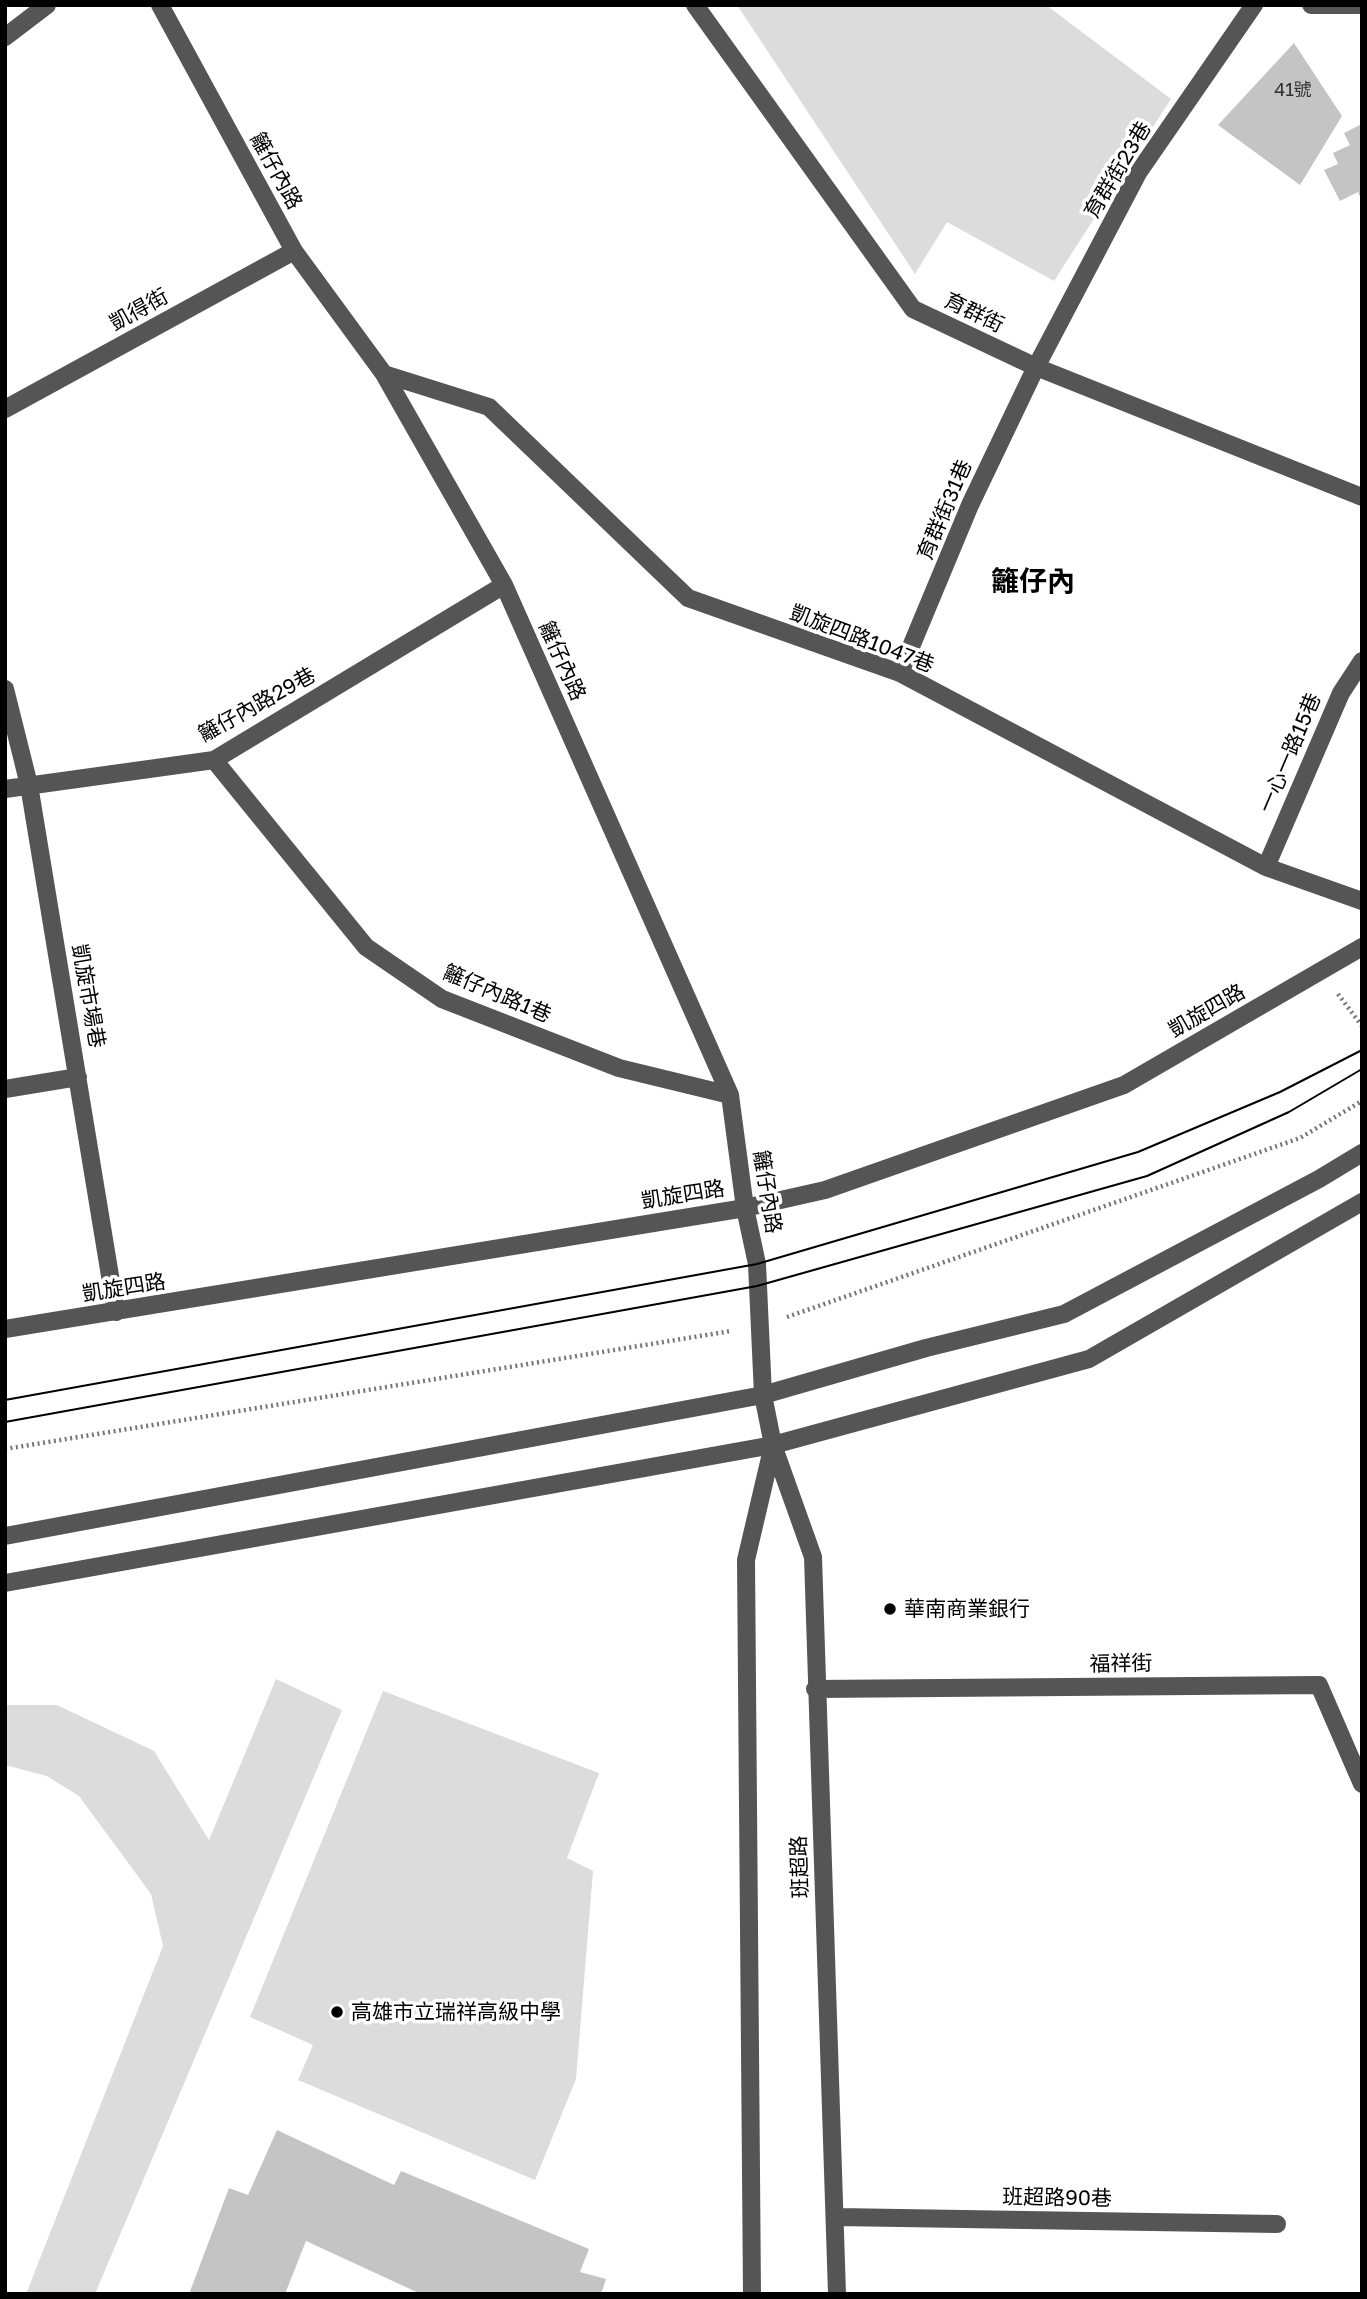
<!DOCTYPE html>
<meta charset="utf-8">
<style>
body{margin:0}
#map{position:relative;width:1367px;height:2299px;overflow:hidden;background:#fff;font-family:"Golos Text",sans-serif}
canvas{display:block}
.frame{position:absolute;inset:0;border:7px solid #000;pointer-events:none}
</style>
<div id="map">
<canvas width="1367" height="2299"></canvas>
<div class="frame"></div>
</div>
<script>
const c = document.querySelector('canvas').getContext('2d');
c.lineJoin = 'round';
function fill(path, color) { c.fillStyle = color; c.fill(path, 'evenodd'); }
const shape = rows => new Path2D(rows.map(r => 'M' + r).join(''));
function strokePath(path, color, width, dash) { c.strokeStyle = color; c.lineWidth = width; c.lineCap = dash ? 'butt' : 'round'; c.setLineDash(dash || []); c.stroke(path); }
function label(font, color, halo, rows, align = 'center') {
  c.font = font + ' "Golos Text","Noto Sans TC",sans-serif'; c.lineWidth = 7; c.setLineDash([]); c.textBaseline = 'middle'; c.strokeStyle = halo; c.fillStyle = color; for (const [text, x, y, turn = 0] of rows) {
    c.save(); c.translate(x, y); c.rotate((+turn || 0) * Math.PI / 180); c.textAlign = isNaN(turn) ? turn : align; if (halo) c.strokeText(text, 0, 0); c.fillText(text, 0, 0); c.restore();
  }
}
const green = shape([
 [737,5,1046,5,1171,99,1054,281,947,222,915,274],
 [276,1679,342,1710,95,2294,26,2294,163,1946,151,1894,79,1796,47,1776,5,1765,5,1705,57,1705,154,1751,209,1840],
 [383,1691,599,1773,567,1858,593,1871,576,2079,535,2180,298,2080,313,2045,250,2017]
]);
const building = shape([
 [1294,43,1342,116,1300,185,1218,125],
 [1362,124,1362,201,1358,192,1340,201,1324,170,1338,164,1333,153,1350,145,1344,133],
 [277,2130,394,2185,401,2171,589,2249,580,2272,606,2279,601,2294,421,2294,306,2241,285,2294,189,2294,229,2188,248,2195]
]);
const path = shape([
 [1338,994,1362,1026],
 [787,1317,1300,1138,1362,1101],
 [5,1449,731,1331]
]);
const minor = shape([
 [160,5,294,251,384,374,504,585,730,1095,745,1208,757,1264,763,1395,773,1445,813,1557,837,2294],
 [695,5,913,309,1036,367,1362,497],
 [1311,5,1359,5],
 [5,37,47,5],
 [384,374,489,407,688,598,900,673,1266,867,1362,901],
 [5,409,294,251],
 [900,673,970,505,1036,367,1138,173,1254,5],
 [5,689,29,785,116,1312],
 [214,760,366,947,442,999,619,1068,730,1095],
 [5,789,214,760,504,585],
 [1266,867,1341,693,1362,661],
 [5,1089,78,1077],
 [5,1329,745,1208,825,1190,1124,1085,1362,947],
 [5,1536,763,1395,926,1348,1064,1314,1319,1179,1362,1153],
 [5,1583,773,1445,1089,1359,1362,1202],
 [815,1689,1319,1685,1362,1784],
 [837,2217,1277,2224],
 [752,2294,746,1560,773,1445]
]);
const tram = shape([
 [5,1400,757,1264,1138,1152,1280,1092,1362,1050],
 [5,1422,757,1286,1147,1176,1289,1112,1362,1069]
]);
const markers = [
 [890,1609,7,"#000"],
 [337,2012,7,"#000"]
];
const numberNames = [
 ["41號",1293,90]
];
const streetNames = [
 ["育群街23巷",1118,170,-59],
 ["籬仔內路",276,171,61],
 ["凱得街",139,310,-29],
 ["育群街",974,313,26],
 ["育群街31巷",945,510,-67],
 ["凱旋四路1047巷",862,639,21],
 ["籬仔內路",562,661,66],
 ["籬仔內路29巷",257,705,-29],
 ["一心一路15巷",1290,753,-67],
 ["籬仔內路1巷",497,994,23],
 ["凱旋市場巷",88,996,80],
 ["凱旋四路",1207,1011,-30],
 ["籬仔內路",767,1192,81],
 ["凱旋四路",683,1195,-9],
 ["凱旋四路",124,1288,-9],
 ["福祥街",1121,1664,-1],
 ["班超路",800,1867,-92],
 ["班超路90巷",1057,2198,1]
];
const poiNames = [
 ["華南商業銀行",904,1609],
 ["高雄市立瑞祥高級中學",351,2012]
];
const districtNames = [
 ["籬仔內",1033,582]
];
fill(green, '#dcdcdc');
fill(building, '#c4c4c4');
strokePath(path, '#777', 4.5, [2, 3.5]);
strokePath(minor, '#555', 18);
strokePath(tram, '#000', 2);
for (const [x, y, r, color] of markers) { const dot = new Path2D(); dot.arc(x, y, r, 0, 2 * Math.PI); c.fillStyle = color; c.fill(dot); strokePath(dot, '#fff', 2.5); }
label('18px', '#313131', null, numberNames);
label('21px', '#000', '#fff', streetNames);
label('21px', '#000', '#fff', poiNames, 'left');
label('bold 28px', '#000', '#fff', districtNames);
</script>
